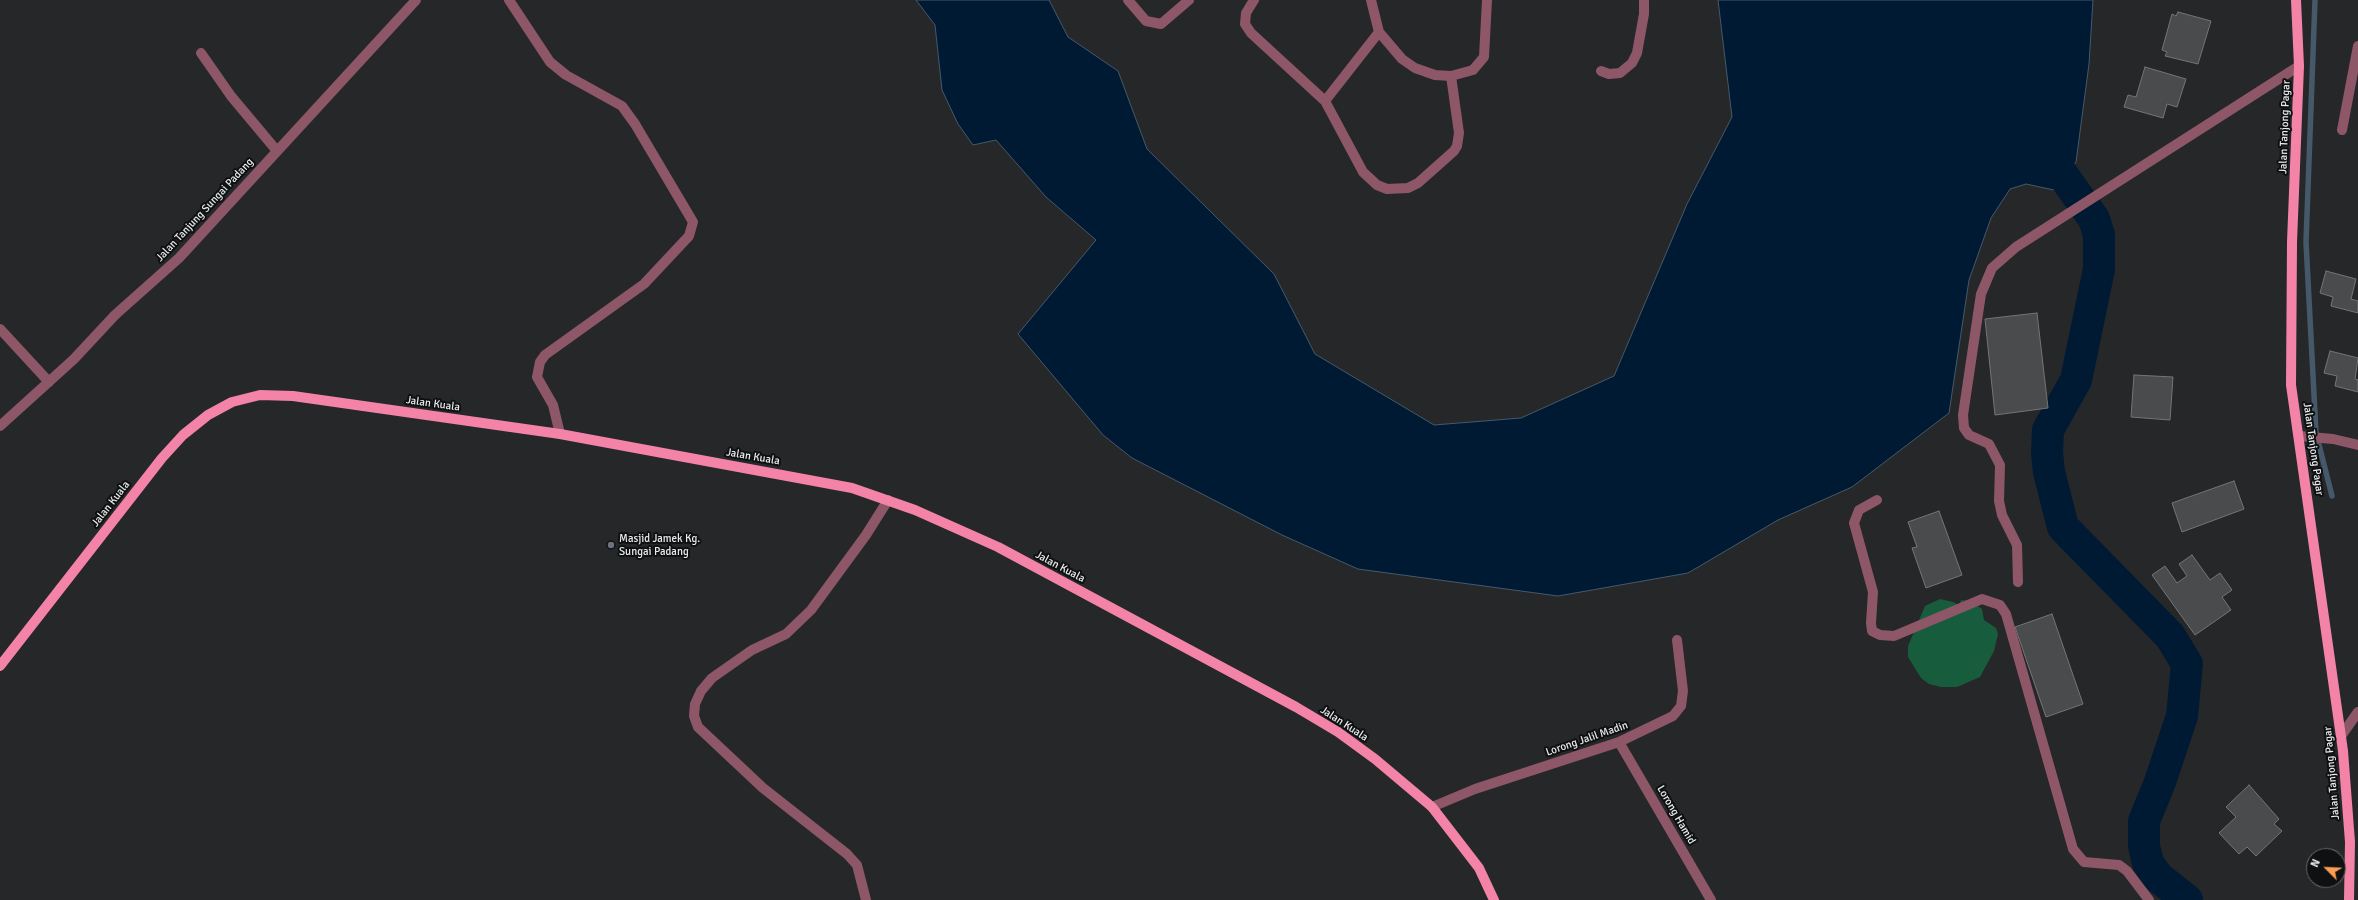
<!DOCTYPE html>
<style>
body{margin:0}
#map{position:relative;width:2358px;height:900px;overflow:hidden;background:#262729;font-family:Signika,sans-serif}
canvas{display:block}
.north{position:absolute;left:2306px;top:848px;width:40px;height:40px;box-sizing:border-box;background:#0f1011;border:1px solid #676869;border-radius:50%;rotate:294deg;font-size:11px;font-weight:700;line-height:16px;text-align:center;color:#eaebec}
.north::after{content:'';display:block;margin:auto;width:14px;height:18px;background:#fc9d53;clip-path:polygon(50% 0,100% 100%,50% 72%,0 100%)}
</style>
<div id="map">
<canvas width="2358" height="900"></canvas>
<div class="north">N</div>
</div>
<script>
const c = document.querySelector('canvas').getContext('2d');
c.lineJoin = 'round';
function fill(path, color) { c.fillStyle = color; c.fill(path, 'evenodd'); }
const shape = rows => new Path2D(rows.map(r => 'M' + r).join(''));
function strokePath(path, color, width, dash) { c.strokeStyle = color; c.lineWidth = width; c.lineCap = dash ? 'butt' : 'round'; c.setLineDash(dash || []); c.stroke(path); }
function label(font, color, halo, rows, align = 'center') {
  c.font = font + ' Signika,sans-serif'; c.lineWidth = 4; c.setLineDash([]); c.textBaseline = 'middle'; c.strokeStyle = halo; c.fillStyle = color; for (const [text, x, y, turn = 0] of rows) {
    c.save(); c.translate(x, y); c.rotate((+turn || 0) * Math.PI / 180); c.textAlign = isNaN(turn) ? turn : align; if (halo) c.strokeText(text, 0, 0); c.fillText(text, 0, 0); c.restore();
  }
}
const green = shape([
 [1940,599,1953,602,1959,605,1961,600,1971,601,1982,609,1984,620,1996,628,1998,634,1994,651,1980,677,1957,687,1941,687,1929,684,1921,678,1908,657,1908,646,1925,606]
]);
const water = shape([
 [916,0,1049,0,1068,37,1118,71,1147,149,1274,274,1315,354,1434,425,1521,418,1614,376,1687,204,1732,117,1718,0,2093,0,2089,64,2076,162,2054,190,2026,184,2010,189,1991,218,1969,280,1949,413,1852,487,1778,520,1688,573,1558,596,1358,569,1282,535,1132,458,1103,435,1018,334,1096,240,1046,197,996,140,973,145,958,124,942,90,935,25,916,0]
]);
const stream = shape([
 [2315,0,2306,242,2316,433,2332,496]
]);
const river = shape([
 [2029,155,2055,164,2094,219,2099,235,2099,269,2076,380,2048,430,2047,452,2049,472,2063,527,2170,636,2187,664,2182,716,2160,782,2144,821,2144,846,2148,863,2158,877,2187,900]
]);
const building = shape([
 [2178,12,2211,21,2198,64,2165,56,2167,52,2162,50,2172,14,2176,16,2178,12],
 [2145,67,2186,79,2177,107,2167,104,2163,118,2124,107,2128,95,2136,97,2145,67],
 [2326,271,2356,279,2351,299,2358,301,2358,313,2331,306,2333,297,2320,293,2326,271],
 [2037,313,2048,408,1995,415,1985,319,2037,313],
 [2330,351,2358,358,2355,379,2358,380,2358,392,2335,386,2337,376,2324,373,2330,351],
 [2134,375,2173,377,2170,420,2131,417,2134,375],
 [2234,481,2244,509,2182,532,2172,503,2234,481],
 [1939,511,1962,575,1926,588,1912,548,1917,547,1908,522,1939,511],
 [2192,555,2210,580,2220,573,2232,590,2222,597,2231,610,2195,635,2152,575,2165,566,2177,583,2187,576,2179,564,2192,555],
 [2052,614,2083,704,2046,717,2015,627,2052,614],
 [2249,785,2279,819,2274,824,2282,831,2256,856,2247,847,2239,854,2219,833,2236,817,2226,807,2249,785]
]);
const minor = shape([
 [509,0,550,62,566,75,622,106,635,124,693,222,689,236,644,284,545,355,540,362,537,377,553,405,560,434],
 [1128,0,1146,21,1161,24,1189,0],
 [1254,0,1246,13,1245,24,1251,33,1325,101,1363,172,1377,185,1387,189,1408,188,1418,183,1454,151,1457,146,1459,133,1451,76],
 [1371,0,1379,32,1402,59,1415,68,1435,75,1451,76,1473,70,1484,57,1487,0],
 [201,53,231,96,277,151],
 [1601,71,1609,74,1620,73,1632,63,1637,53,1644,14,1644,0],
 [1325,101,1379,32],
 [2342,130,2358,46],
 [0,329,49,382],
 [0,426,74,359,115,315,179,258,416,0],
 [2299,436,2333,439,2358,445],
 [1877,500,1859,510,1854,523,1873,592,1871,623,1872,631,1880,635,1894,636,1982,599,2000,605,2006,614,2073,849,2084,862,2119,865,2127,871,2149,900],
 [2018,582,2017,545,2002,515,1999,501,2000,465,1989,444,1969,435,1964,428,1963,415,1981,294,1992,268,2016,247,2299,66],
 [2341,736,2358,712],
 [1619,742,1711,900],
 [1432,807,1475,789,1619,742,1673,716,1681,706,1683,691,1677,640],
 [866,900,857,865,847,854,763,788,698,727,694,716,695,704,701,691,712,678,752,650,786,634,811,610,866,535,888,500]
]);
const major = shape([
 [2296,0,2299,66,2292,242,2291,385,2343,751,2350,842,2349,900],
 [0,666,162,458,183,435,208,415,232,402,260,395,293,396,560,434,852,488,915,510,998,547,1296,707,1338,732,1375,759,1432,807,1479,868,1494,900]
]);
const markers = [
 [611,545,4,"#6b7280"]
];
const streetNames = [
 ["Jalan Tanjong Pagar",2285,127,-88],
 ["Jalan Tanjung Sungai Padang",205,210,-47],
 ["Jalan Kuala",433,404,8],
 ["Jalan Tanjong Pagar",2313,449,82],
 ["Jalan Kuala",753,457,10],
 ["Jalan Kuala",111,504,-52],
 ["Jalan Kuala",1060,567,28],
 ["Jalan Kuala",1344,724,33],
 ["Lorong Jalil Madin",1587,739,-19],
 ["Jalan Tanjong Pagar",2332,773,-95],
 ["Lorong Hamid",1676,815,60]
];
const poiNames = [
 ["Masjid Jamek Kg.",619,539],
 ["Sungai Padang",619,552]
];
fill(green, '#185c3e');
fill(water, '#001a34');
strokePath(water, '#46596b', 1);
strokePath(stream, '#46596b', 5.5);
strokePath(river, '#001a34', 32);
fill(building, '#494b4d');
strokePath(building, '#737577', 1);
strokePath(minor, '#8d5767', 10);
strokePath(major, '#f384a8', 10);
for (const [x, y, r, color] of markers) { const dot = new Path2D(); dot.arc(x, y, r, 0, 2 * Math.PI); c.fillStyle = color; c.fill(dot); strokePath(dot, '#0f1011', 1.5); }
label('11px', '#eaebec', '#0f1011', streetNames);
label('11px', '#eaebec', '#0f1011', poiNames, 'left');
</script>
